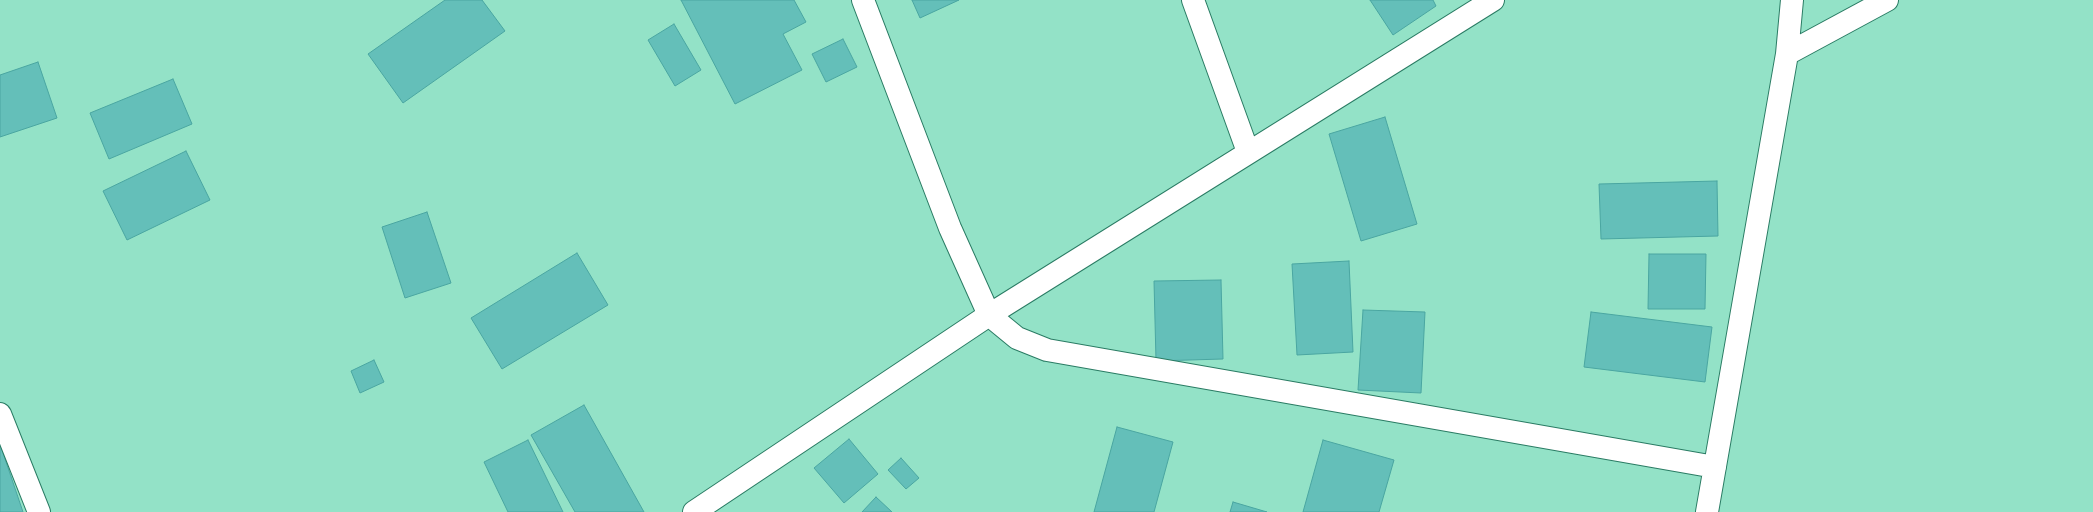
<!DOCTYPE html>
<style>
body{margin:0}
canvas{display:block;background:#93e2c7}
</style>
<canvas width="2093" height="512"></canvas>
<script>
const c = document.querySelector('canvas').getContext('2d');
c.lineJoin = 'round';
function fill(path, color) { c.fillStyle = color; c.fill(path, 'evenodd'); }
const shape = rows => new Path2D(rows.map(r => 'M' + r).join(''));
function strokePath(path, color, width, dash) { c.strokeStyle = color; c.lineWidth = width; c.lineCap = dash ? 'butt' : 'round'; c.setLineDash(dash || []); c.stroke(path); }
const building = shape([
 [445,0,482,0,505,31,403,103,368,54,445,0],
 [681,0,794,0,806,22,783,34,802,70,735,104,681,0],
 [912,0,959,0,920,18,912,0],
 [1370,0,1433,0,1436,6,1393,35,1370,0],
 [674,24,701,70,675,86,648,40,674,24],
 [843,39,857,67,826,82,812,54,843,39],
 [38,62,57,118,0,137,0,75,38,62],
 [173,79,192,124,109,159,90,113,173,79],
 [1385,117,1417,224,1361,241,1329,134,1385,117],
 [186,151,210,200,127,240,103,191,186,151],
 [1717,181,1718,236,1601,239,1599,184,1717,181],
 [427,212,451,283,405,298,382,227,427,212],
 [577,253,608,305,502,369,471,318,577,253],
 [1649,254,1706,254,1705,309,1648,309,1649,254],
 [1349,261,1353,352,1297,355,1292,264,1349,261],
 [1221,280,1223,359,1156,361,1154,281,1221,280],
 [1363,310,1425,312,1421,393,1358,390,1363,310],
 [1591,312,1712,327,1705,382,1584,367,1591,312],
 [374,360,384,382,360,393,351,371,374,360],
 [584,405,644,512,575,512,531,435,584,405],
 [1117,427,1173,442,1154,512,1094,512,1117,427],
 [849,439,878,474,844,503,814,468,849,439],
 [528,440,563,512,508,512,484,462,528,440],
 [1323,440,1394,460,1379,512,1303,512,1323,440],
 [0,447,1,447,23,512,0,512,0,447],
 [901,458,919,478,906,489,888,470,901,458],
 [876,497,892,512,862,512,876,497],
 [1233,502,1267,512,1230,512,1233,502]
]);
const minor = shape([
 [863,0,950,228,989,315,1017,338,1047,350,1715,467],
 [1193,0,1248,152],
 [1787,54,1887,0],
 [0,414,39,512],
 [694,512,989,315,1493,0],
 [1707,512,1787,54,1792,0]
]);
fill(building, '#64bfb9');
strokePath(building, '#4aa6a1', 1);
strokePath(minor, '#2a7c64', 24);
strokePath(minor, '#fff', 22);
</script>
